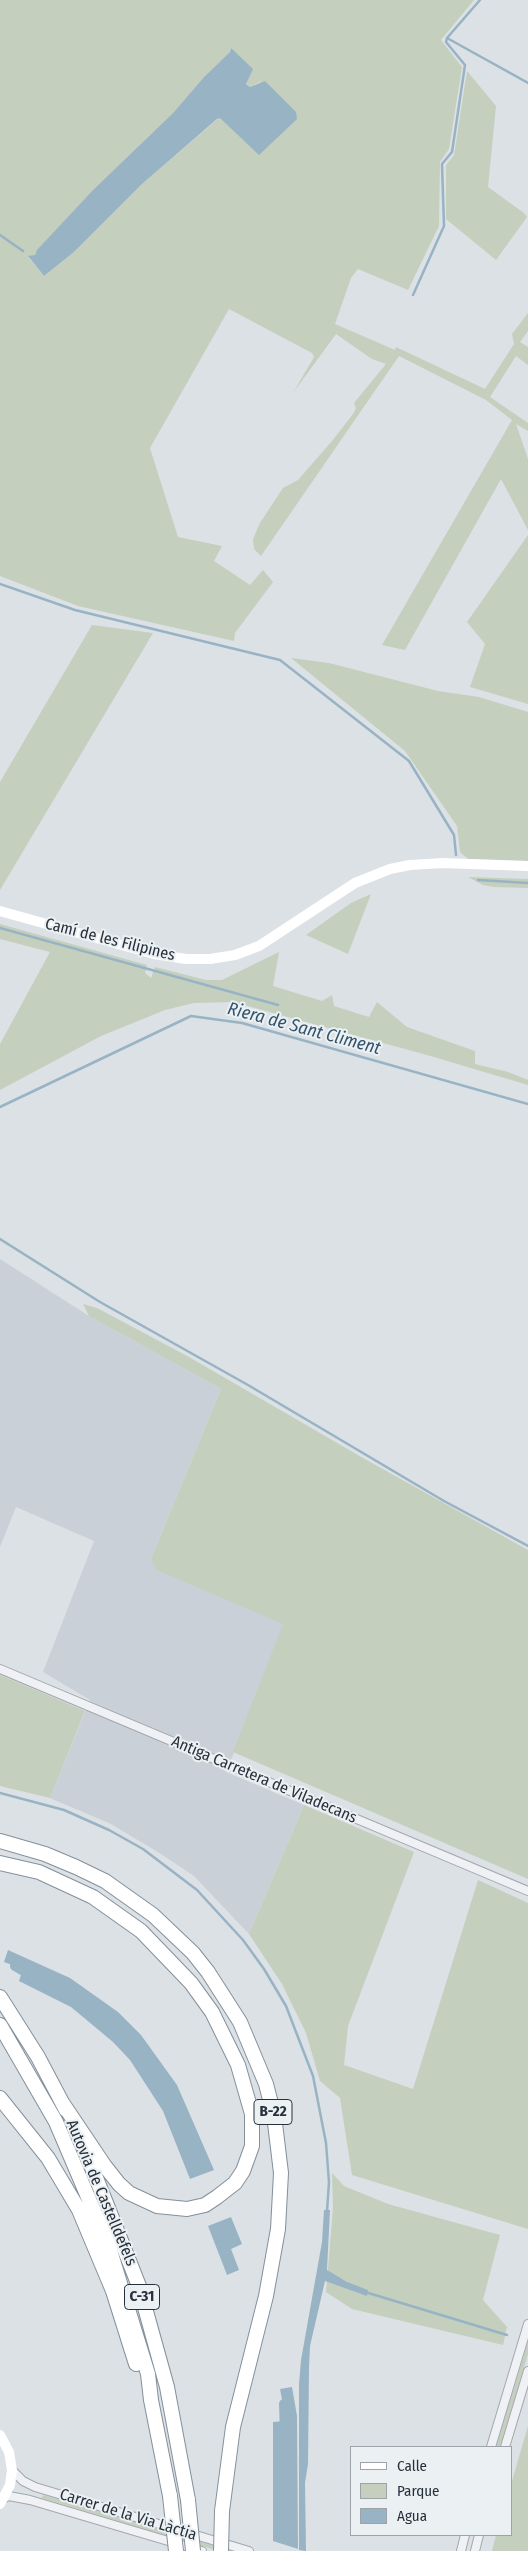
<!DOCTYPE html>
<meta charset="utf-8">
<style>
body{margin:0}
#map{position:relative;width:528px;height:2551px;overflow:hidden;background:#dce1e5;font-family:"Fira Sans Condensed",sans-serif}
canvas{display:block}
.legend{position:absolute;left:350px;top:2446px;width:162px;height:90px;box-sizing:border-box;background:#ebf0f3;border:1px solid #9da3a9;margin:0;padding:6px 9px;list-style:none;font-size:15px;color:#27303b}
.legend li{display:flex;align-items:center;gap:10px;height:25px}
.legend b{width:25px;border:1px solid #9da3a9}
</style>
<div id="map">
<canvas width="528" height="2551"></canvas>
<ul class="legend">
<li><b style="height:6px;background:#fff"></b>Calle</li>
<li><b style="height:14px;background:#c4cfbe"></b>Parque</li>
<li><b style="height:14px;background:#98b3c4"></b>Agua</li>
</ul>
</div>
<script>
const c = document.querySelector('canvas').getContext('2d');
c.lineJoin = 'round';
function fill(path, color) { c.fillStyle = color; c.fill(path, 'evenodd'); }
const shape = rows => new Path2D(rows.map(r => 'M' + r).join(''));
function strokePath(path, color, width, dash) { c.strokeStyle = color; c.lineWidth = width; c.lineCap = dash ? 'butt' : 'round'; c.setLineDash(dash || []); c.stroke(path); }
function label(font, color, halo, rows, align = 'center') {
  c.font = font + ' "Fira Sans Condensed",sans-serif'; c.lineWidth = 4; c.setLineDash([]); c.textBaseline = 'middle'; c.strokeStyle = halo; c.fillStyle = color; for (const [text, x, y, turn = 0] of rows) {
    c.save(); c.translate(x, y); c.rotate((+turn || 0) * Math.PI / 180); c.textAlign = isNaN(turn) ? turn : align; if (halo) c.strokeText(text, 0, 0); c.fillText(text, 0, 0); c.restore();
  }
}
const built = shape([
 [0,1259,89,1316,221,1389,151,1559,290,1619,226,1772,304,1805,249,1934,194,1876,161,1854,111,1824,50,1798,90,1700,43,1672,94,1541,16,1507,0,1547]
]);
const green = shape([
 [0,0,474,0,441,40,462,67,449,149,440,162,439,226,408,290,358,269,351,278,335,324,395,350,396,347,485,389,514,344,512,334,528,313,528,331,520,342,528,347,528,365,516,356,490,397,528,423,528,431,516,424,528,459,528,530,501,479,405,650,382,645,512,420,486,400,399,356,261,556,254,549,253,539,260,523,283,488,298,480,332,441,353,414,356,408,354,403,386,364,372,359,336,334,293,393,314,357,312,353,229,309,150,448,178,537,222,546,214,561,250,585,263,570,273,582,235,633,234,641,78,606,0,576],
 [231,48,246,83,250,87,262,81,142,184,74,252,44,276,28,257,35,255,37,251,93,190,173,113,204,77,230,52],
 [467,71,496,106,488,187,524,213,527,217,496,260,446,219,446,165,454,155],
 [528,535,528,704,470,687,485,644,467,622],
 [92,625,153,633,0,890,0,782],
 [291,658,329,663,438,691,479,697,528,712,528,861,468,859,460,852,457,826,405,751],
 [468,877,528,879,528,888,494,887,483,885],
 [371,894,348,954,306,935,351,903],
 [0,924,147,965,145,973,151,978,155,967,206,980,222,980,279,952,273,986,322,1001,332,995,334,1006,369,1017,377,1002,407,1027,475,1051,475,1064,508,1072,528,1080,528,1085,427,1055,233,1002,194,1003,165,1010,101,1036,0,1090,0,1044,50,952,0,939],
 [83,1304,97,1308,189,1357,363,1458,528,1550,528,1879,233,1752,283,1624,157,1570,151,1559,221,1389,89,1316],
 [0,1675,85,1711,50,1798,0,1786],
 [304,1805,414,1852,348,2026,344,2065,413,2089,478,1880,528,1903,528,2229,352,2175,340,2098,320,2081,306,2033,282,1984,249,1934],
 [332,2173,344,2186,388,2204,500,2235,483,2300,507,2327,503,2345,352,2309,326,2292,333,2208],
 [528,2341,528,2354,500,2447,496,2447],
 [528,2426,528,2551,492,2551,496,2535,512,2535,512,2481],
 [43,2495,232,2551,219,2551,42,2498]
]);
const water = shape([
 [231,48,253,69,246,84,250,87,265,81,296,112,297,119,259,155,220,118,217,119,142,184,74,252,44,276,28,256,35,255,37,250,93,190,173,113,204,77,230,52],
 [8,1950,70,1978,118,2012,141,2035,177,2085,214,2170,190,2179,163,2111,130,2060,113,2042,71,2007,19,1981,23,1969,4,1962],
 [324,2210,330,2210,327,2270,347,2282,368,2290,367,2296,325,2281,310,2346,309,2367,308,2464,305,2483,306,2551,299,2550,299,2384,301,2360,322,2242],
 [231,2217,242,2244,231,2249,239,2270,227,2275,208,2226],
 [292,2387,297,2416,298,2549,273,2541,273,2422,286,2421,280,2389]
]);
const stream = shape([
 [447,38,528,83],
 [447,38,480,0],
 [0,235,23,251],
 [413,295,444,226,442,164,452,152,465,65,446,42,447,38],
 [0,584,75,610,280,660,409,761,454,835,456,855],
 [478,880,528,883],
 [0,928,278,1005],
 [0,1107,191,1016,242,1023,528,1104],
 [0,1239,100,1302,248,1385,444,1501,528,1546],
 [0,1793,64,1810,109,1830,143,1849,197,1890,243,1940,264,1969,286,2006,313,2076,326,2143,329,2182,327,2211],
 [365,2292,507,2335]
]);
const canal = shape([
 [15,1966,32,1976],
 [284,2404,285,2434]
]);
const street = shape([
 [0,1669,528,1891],
 [491,2447,528,2324],
 [505,2447,528,2371],
 [12,2470,23,2481,35,2487,249,2551],
 [4,2498,9,2496,30,2500,202,2551],
 [461,2551,465,2535],
 [475,2551,479,2535]
]);
const secondary = shape([
 [0,911,154,954,186,959,210,959,235,955,259,946,355,883,390,869,410,865,442,863,528,866],
 [0,2435,9,2452,12,2470,10,2485,0,2504]
]);
const highway = shape([
 [0,1841,45,1854,76,1867,105,1881,153,1915,193,1953,208,1972,240,2022,266,2084,274,2115,281,2173,278,2229,266,2296,233,2427,222,2511],
 [0,1863,39,1872,93,1897,141,1931,191,1983,212,2012,238,2065,252,2114,252,2146,243,2171,235,2183,217,2197,205,2205,187,2209,157,2206,129,2193,119,2184,104,2165,63,2104],
 [0,1997,38,2057,66,2110],
 [0,2025,56,2122,108,2244,148,2374,151,2400,170,2496],
 [0,2098,48,2158,79,2210,113,2291,136,2364],
 [85,2150,139,2286,167,2387,188,2500]
]);
const highwayBridge = shape([
 [170,2496,176,2551],
 [188,2500,193,2551],
 [221,2551,222,2511]
]);
const shields = [
 [273,2112,38],
 [142,2297,35]
];
const shieldNames = [
 ["B-22",273,2112],
 ["C-31",142,2297]
];
const streetNames = [
 ["Camí de les Filipines",110,940,14],
 ["Antiga Carretera de Viladecans",264,1780,23],
 ["Autovia de Castelldefels",101,2193,67],
 ["Carrer de la Via Làctia",128,2515,17]
];
const waterNames = [
 ["Riera de Sant Climent",304,1029,15]
];
fill(built, '#cad0d7');
fill(green, '#c4cfbe');
fill(water, '#98b3c4');
strokePath(stream, '#98b3c4', 2.5);
strokePath(canal, '#98b3c4', 10);
strokePath(street, '#a2a8af', 10);
strokePath(highway, '#84909b', 16);
strokePath(street, '#eff1f4', 8);
strokePath(secondary, '#fff', 10);
strokePath(highway, '#fff', 14);
strokePath(highwayBridge, '#84909b', 16, []);
strokePath(highwayBridge, '#fff', 14);
for (const [x, y, w] of shields) { const box = new Path2D(); box.roundRect(x - w / 2, y - 12.5, w, 25, 4); c.fillStyle = '#ebf0f3'; c.fill(box); strokePath(box, '#27303b', 1); }
label('bold 15px', '#27303b', null, shieldNames);
label('16px', '#27303b', '#ebf0f3', streetNames);
label('italic 18px', '#33536c', '#ebf0f3', waterNames);
</script>
